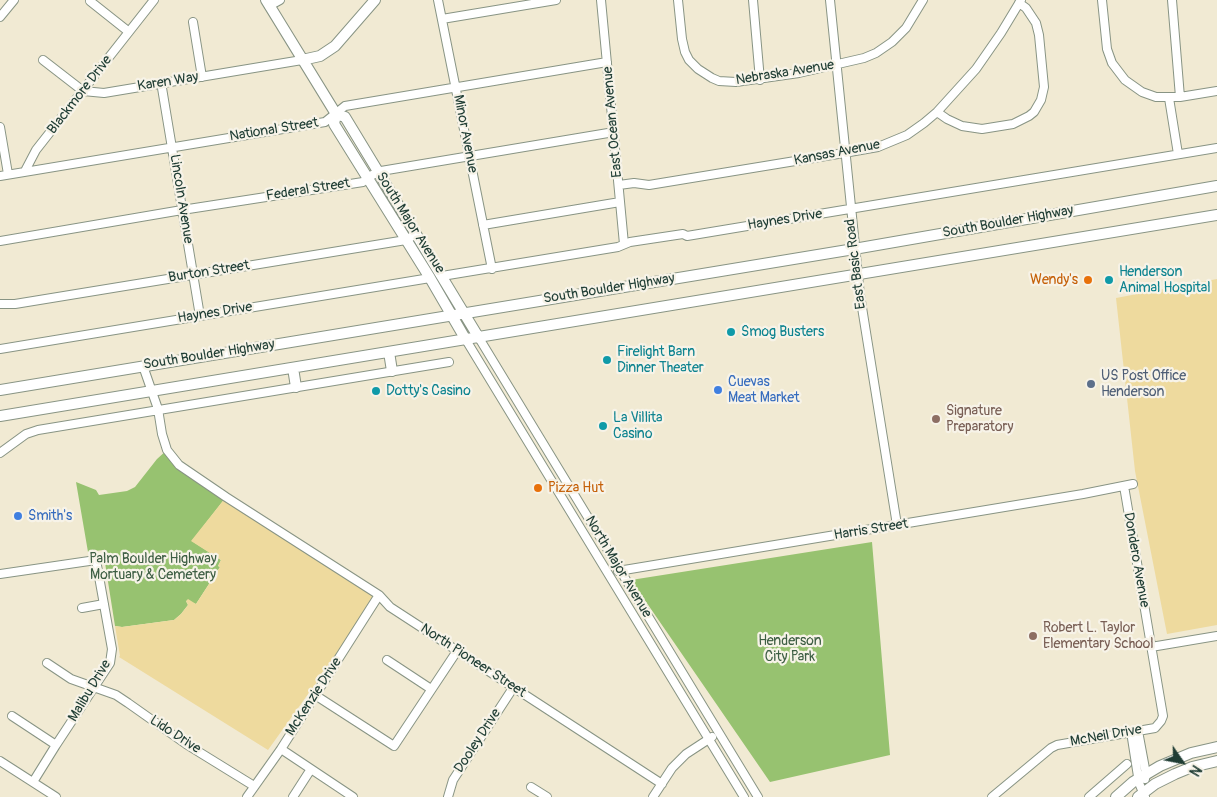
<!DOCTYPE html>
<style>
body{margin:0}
#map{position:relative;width:1217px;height:797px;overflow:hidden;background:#f1ead3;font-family:Pangolin,sans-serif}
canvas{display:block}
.north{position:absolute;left:1157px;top:737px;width:50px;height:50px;-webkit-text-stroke:4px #f7f3e8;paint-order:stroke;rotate:123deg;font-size:14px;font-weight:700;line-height:20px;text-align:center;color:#1f3d34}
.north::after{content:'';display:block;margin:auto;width:18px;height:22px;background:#1f3d34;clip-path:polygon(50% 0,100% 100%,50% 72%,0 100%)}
</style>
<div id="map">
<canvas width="1217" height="797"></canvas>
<div class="north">N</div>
</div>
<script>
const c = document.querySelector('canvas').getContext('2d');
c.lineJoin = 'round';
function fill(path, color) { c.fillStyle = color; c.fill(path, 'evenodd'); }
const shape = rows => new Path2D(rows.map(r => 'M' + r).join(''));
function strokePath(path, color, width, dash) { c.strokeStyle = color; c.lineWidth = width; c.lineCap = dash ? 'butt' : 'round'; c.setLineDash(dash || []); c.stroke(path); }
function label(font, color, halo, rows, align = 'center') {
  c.font = font + ' Pangolin,sans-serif'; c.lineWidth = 4.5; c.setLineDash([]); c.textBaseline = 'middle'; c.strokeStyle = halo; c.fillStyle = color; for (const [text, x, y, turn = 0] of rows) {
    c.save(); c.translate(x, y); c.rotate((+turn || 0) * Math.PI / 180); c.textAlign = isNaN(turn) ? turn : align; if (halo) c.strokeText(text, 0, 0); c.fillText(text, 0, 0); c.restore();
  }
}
const green = shape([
 [167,450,179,465,226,497,192,541,221,560,218,566,220,567,196,604,186,601,188,605,181,614,174,620,122,627,115,626,103,550,88,552,76,482,96,490,99,495,127,491,135,487,157,459],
 [872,542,890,755,770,782,631,580]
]);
const sand = shape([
 [1217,279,1217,625,1167,634,1135,471,1116,298],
 [226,497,379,595,268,750,119,657,120,656,115,626,122,627,174,620,181,614,188,605,186,601,188,599,196,604,220,567,218,566,221,560,191,541]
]);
const minor = shape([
 [438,0,492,269],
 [601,0,624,244],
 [678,0,682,39,685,52,689,60,698,69,712,78,719,81,736,82,799,73,864,58,876,53,892,42,906,28,923,0],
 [753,0,760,80],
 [830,0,860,295,897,525],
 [1102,0,1107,49,1112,63,1125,80,1142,92,1156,97,1180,97,1217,91],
 [1172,0,1180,97],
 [90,1,129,32],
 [269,6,280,0],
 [0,17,14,0],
 [442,19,556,0],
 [193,22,202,77],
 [43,60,83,91,104,93,302,60],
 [161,82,200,316],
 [1169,98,1178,154],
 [937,112,947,119,962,126,982,129,1013,124,1029,116,1034,112,1041,100,1044,87,1039,35,1036,23,1026,8,1019,3],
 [0,127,8,174],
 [25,171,36,150,154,0],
 [0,176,325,122,345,106,607,62],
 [619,185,634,183,649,185,844,153,878,147,907,135,924,123,937,112,976,69,1001,33,1021,0],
 [483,225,620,202],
 [0,241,182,210,363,182,368,177,381,171,614,132],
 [442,276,618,247,630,242,683,234,687,236,1217,148],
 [0,304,15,304,406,240,416,234],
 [479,338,758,797],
 [466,340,744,797],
 [0,349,430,278],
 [143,366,158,409,162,434,167,450,179,465,226,497,379,595,390,607,662,784],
 [0,453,26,434,38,430,449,362],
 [618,571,1083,494,1133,484],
 [0,574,96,560,112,649,110,663,56,745,33,782],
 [82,608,104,604],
 [1151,647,1217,636],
 [387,660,431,689],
 [47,663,71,679,116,695,128,703,186,744,254,786],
 [315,695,394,746,457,651],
 [12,716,56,745],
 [1138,731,1146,774,1145,779],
 [1131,732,1139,783,1145,797],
 [281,749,353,797],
 [0,761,56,797],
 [531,787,547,797],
 [247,797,281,749,379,595],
 [293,797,311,769],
 [448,797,453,780,513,688],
 [653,797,672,768,686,754,712,737],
 [992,797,1051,748,1057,745,1155,728,1161,721,1163,716,1124,486],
 [1089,797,1127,764]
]);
const major = shape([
 [266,0,336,114,345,117,479,338],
 [302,60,320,56,335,46,375,0],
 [336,114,334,124,430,278,466,340],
 [389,352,392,371],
 [293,368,296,387],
 [0,390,854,249,1217,186],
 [0,416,1217,215],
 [1116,797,1133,782,1160,766,1191,753,1217,747],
 [1138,797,1155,784,1175,774,1192,767,1217,761]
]);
const markers = [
 [1088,280,5,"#e8710a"],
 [1109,280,5,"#0f9aa8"],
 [731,332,5,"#0f9aa8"],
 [607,360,5,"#0f9aa8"],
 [1091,384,5,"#5c6f8a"],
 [718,390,5,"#3f7fe0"],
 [376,391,5,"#0f9aa8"],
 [936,419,5,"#8d6e63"],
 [603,426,5,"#0f9aa8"],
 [538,488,5,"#e8710a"],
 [18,516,5,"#3f7fe0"],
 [1033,636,5,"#8d6e63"]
];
const streetNames = [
 ["Nebraska Avenue",785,73,-9],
 ["Karen Way",168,82,-9],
 ["Blackmore Drive",80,95,-52],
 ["East Ocean Avenue",613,122,-95],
 ["National Street",274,130,-9],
 ["Minor Avenue",465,134,79],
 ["Kansas Avenue",837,153,-11],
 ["Federal Street",308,190,-9],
 ["Lincoln Avenue",181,199,81],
 ["Haynes Drive",785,220,-9],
 ["South Boulder Highway",1008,222,-10],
 ["South Major Avenue",410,223,58],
 ["East Basic Road",856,264,-97],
 ["Burton Street",209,272,-9],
 ["South Boulder Highway",609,289,-9],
 ["Haynes Drive",215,313,-9],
 ["South Boulder Highway",209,355,-9],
 ["Harris Street",871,530,-9],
 ["Dondero Avenue",1136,560,80],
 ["North Major Avenue",618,567,59],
 ["North Pioneer Street",473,661,33],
 ["Malibu Drive",90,691,-59],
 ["McKenzie Drive",314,697,-57],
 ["Lido Drive",175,735,33],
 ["McNeil Drive",1106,736,-10],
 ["Dooley Drive",478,741,-57]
];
const cultureNames = [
 ["Henderson",1119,272],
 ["Animal Hospital",1119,288],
 ["Smog Busters",741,332],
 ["Firelight Barn",617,352],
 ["Dinner Theater",617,368],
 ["Dotty's Casino",386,391],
 ["La Villita",613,418],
 ["Casino",613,434]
];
const foodNames = [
 ["Wendy's",1078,280],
 ["Pizza Hut",548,488,"left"]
];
const serviceNames = [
 ["US Post Office",1101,376],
 ["Henderson",1101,392]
];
const shopNames = [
 ["Cuevas",728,382],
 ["Meat Market",728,398],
 ["Smith's",28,516]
];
const educationNames = [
 ["Signature",946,411],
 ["Preparatory",946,427],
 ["Robert L. Taylor",1043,628],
 ["Elementary School",1043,644]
];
const parkNames = [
 ["Palm Boulder Highway",153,559],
 ["Mortuary & Cemetery",153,575],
 ["Henderson",790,641],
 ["City Park",790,657]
];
fill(green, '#97c270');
fill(sand, '#eeda9e');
strokePath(minor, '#889484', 10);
strokePath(major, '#889484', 12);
strokePath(minor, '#fff', 8);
strokePath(major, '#fff', 10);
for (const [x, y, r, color] of markers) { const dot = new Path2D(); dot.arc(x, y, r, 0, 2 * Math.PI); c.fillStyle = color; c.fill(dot); strokePath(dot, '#f7f3e8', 2); }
label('14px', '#1f3d34', '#f7f3e8', streetNames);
label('14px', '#0d838f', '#f7f3e8', cultureNames, 'left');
label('14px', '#c56008', '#f7f3e8', foodNames, 'right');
label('14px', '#4e5e75', '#f7f3e8', serviceNames, 'left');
label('14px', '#366cbe', '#f7f3e8', shopNames, 'left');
label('14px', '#785e54', '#f7f3e8', educationNames, 'left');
label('14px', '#3d5e43', '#f7f3e8', parkNames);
</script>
